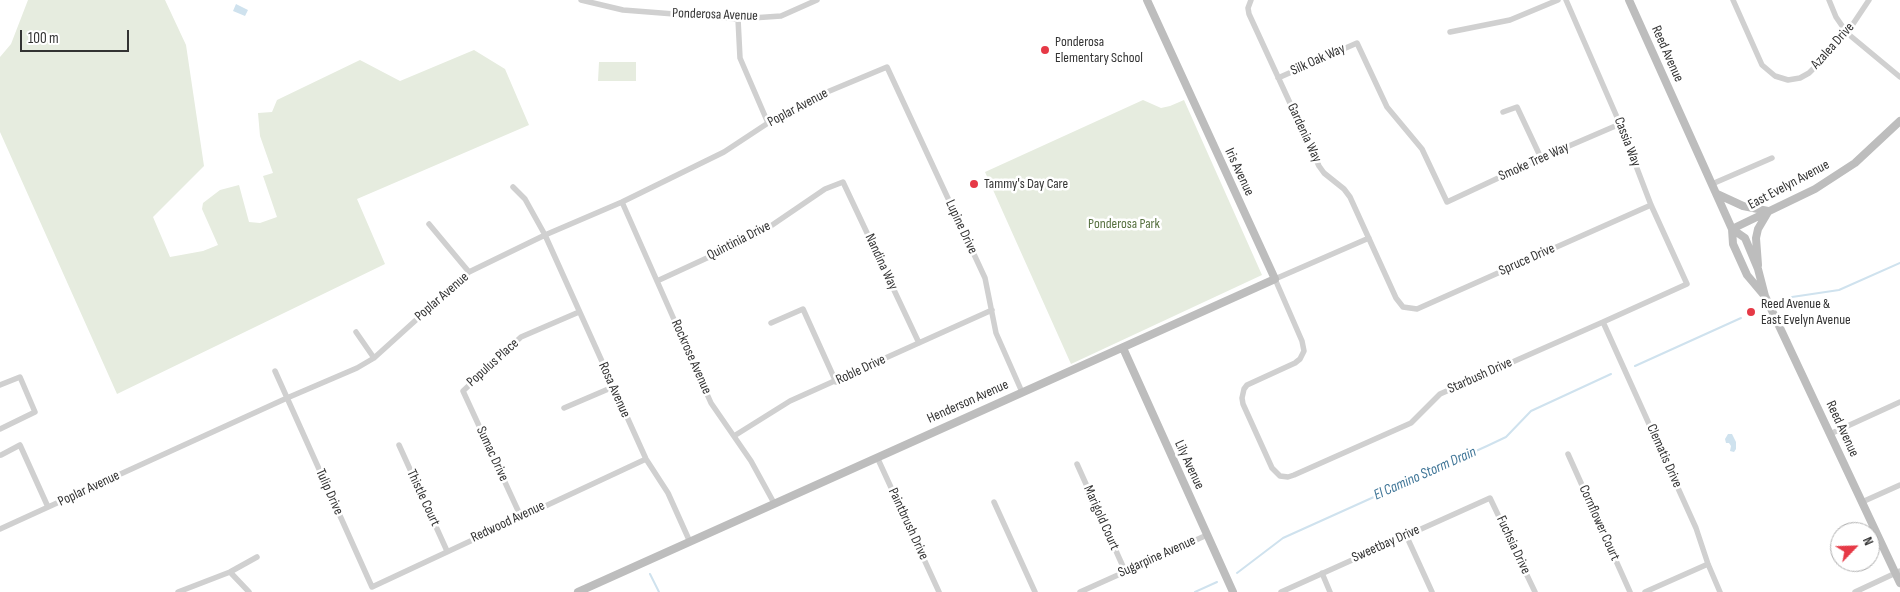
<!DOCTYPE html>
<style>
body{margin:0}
#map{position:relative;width:1900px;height:592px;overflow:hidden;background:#fff;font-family:"Sofia Sans Condensed",sans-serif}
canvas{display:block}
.north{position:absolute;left:1830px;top:522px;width:50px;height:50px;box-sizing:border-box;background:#fff;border:1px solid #adadad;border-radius:50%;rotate:66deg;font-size:14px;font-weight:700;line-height:20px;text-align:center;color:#333}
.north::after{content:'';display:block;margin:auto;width:18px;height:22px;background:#e63946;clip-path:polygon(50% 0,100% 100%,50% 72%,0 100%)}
.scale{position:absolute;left:20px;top:30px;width:109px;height:22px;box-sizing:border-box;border:2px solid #333;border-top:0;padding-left:6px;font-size:15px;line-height:18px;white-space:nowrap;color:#333;-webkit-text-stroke:4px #fff;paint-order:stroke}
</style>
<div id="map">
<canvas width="1900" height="592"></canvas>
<div class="north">N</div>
<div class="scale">100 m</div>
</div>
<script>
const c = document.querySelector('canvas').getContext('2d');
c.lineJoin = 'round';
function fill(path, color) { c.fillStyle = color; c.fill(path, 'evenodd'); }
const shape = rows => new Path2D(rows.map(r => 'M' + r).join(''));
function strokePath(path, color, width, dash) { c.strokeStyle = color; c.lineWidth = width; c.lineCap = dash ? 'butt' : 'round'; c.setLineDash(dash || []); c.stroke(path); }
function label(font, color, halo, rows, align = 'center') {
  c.font = font + ' "Sofia Sans Condensed",sans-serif'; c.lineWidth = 5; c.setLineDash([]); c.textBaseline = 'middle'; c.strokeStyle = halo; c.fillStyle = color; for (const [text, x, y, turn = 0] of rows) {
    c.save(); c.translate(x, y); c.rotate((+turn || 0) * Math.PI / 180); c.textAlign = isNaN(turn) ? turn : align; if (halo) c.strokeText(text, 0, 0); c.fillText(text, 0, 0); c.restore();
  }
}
const green = shape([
 [28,0,165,0,186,45,204,166,153,217,170,257,203,251,218,245,202,209,203,203,220,190,239,185,249,222,260,223,277,217,263,176,273,173,260,136,258,113,272,112,277,100,360,60,400,81,474,50,505,69,529,125,357,199,385,264,117,394,0,132,0,57,11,44],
 [599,62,636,62,636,81,598,81],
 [1143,100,1161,108,1170,106,1184,100,1262,275,1071,364,985,172]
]);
const water = shape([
 [236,4,248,10,245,16,233,11],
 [1728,434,1732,434,1736,442,1736,449,1734,452,1730,451,1731,446,1729,443,1726,443,1725,439]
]);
const stream = shape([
 [1792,297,1839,290,1900,263],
 [1635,366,1741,318],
 [1237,573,1283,538,1487,446,1506,437,1531,411,1611,374],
 [650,574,659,592],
 [1195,592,1217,582]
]);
const street = shape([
 [581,0,623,10,738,19,781,16,817,0],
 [1251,0,1248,8,1249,14,1319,166,1324,173,1344,189,1350,197,1396,298,1403,307,1417,309,1651,205],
 [1733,0,1762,65,1775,76,1788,80,1800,78,1809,73,1828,54,1847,33,1869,0],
 [1829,0,1836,17,1847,33,1900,77],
 [738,19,740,58,768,123],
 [1450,32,1510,20,1558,0],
 [1278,78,1357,43,1387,107,1422,149,1447,202,1541,158,1620,124],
 [1503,112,1517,107,1541,158],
 [1712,184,1772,158],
 [513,187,525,199,545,235,646,459,668,493,690,542],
 [622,202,711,403,751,461,774,503],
 [429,224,469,272],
 [1369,238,1275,279,1302,341,1304,351,1300,359,1295,363,1247,385,1244,389,1242,398,1243,404,1272,468,1280,476,1288,477,1294,475,1411,423,1440,394,1603,322,1687,284,1651,205,1620,124,1566,0],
 [657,281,759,234,825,189,843,182,919,343],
 [1603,322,1696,528,1708,564,1720,592],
 [771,323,803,309,836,382],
 [356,332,374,358],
 [275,371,372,587,646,459],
 [0,385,20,377,35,412,0,429],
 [564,408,613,387],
 [1830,434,1900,402],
 [734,436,790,401,992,310],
 [399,445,447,551],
 [1568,454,1630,592],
 [1,455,20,445,48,507],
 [877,457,939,592],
 [1077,464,1125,571],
 [994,502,1035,592],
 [1862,502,1900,485],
 [521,517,463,391,521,337,579,312],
 [0,529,287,398,357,368,374,358,469,272,545,235,622,202,724,152,768,123,808,100,887,67,985,278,996,333,1022,392],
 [1406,535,1432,592],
 [230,572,249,592],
 [1322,573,1330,592],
 [178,592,230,572,257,557],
 [1080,592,1207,535],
 [1281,592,1490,498,1535,592],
 [1645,592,1708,564],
 [1855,592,1900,571]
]);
const secondary = shape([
 [1629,0,1732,229,1733,244,1747,275,1763,294],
 [1717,194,1743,206,1768,211],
 [1732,229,1745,238,1758,269,1765,296,1900,583],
 [1732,229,1815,189,1855,163,1900,121],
 [1758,265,1756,238,1758,229,1768,212],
 [1123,348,1233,592],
 [578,592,1275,279,1147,0]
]);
const markers = [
 [1045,50,5,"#e63946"],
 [974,184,5,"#e63946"],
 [1751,312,5,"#e63946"]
];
const streetNames = [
 ["Ponderosa Avenue",715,15,2],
 ["Azalea Drive",1833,46,-48],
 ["Reed Avenue",1667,54,66],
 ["Silk Oak Way",1318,60,-24],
 ["Poplar Avenue",798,108,-28],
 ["Gardenia Way",1304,133,65],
 ["Cassia Way",1627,142,69],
 ["Smoke Tree Way",1534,162,-24],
 ["Iris Avenue",1239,172,65],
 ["East Evelyn Avenue",1789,185,-28],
 ["Lupine Drive",961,227,65],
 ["Quintinia Drive",739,241,-27],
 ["Spruce Drive",1527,260,-24],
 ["Nandina Way",881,262,65],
 ["Poplar Avenue",442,297,-41],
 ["Rockrose Avenue",691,357,66],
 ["Populus Place",493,363,-42],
 ["Roble Drive",861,370,-25],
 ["Starbush Drive",1480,376,-24],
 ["Rosa Avenue",614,390,66],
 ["Henderson Avenue",968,402,-24],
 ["Reed Avenue",1842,429,65],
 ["Sumac Drive",492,454,65],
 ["Clematis Drive",1664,456,66],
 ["Lily Avenue",1189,465,65],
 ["Poplar Avenue",89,489,-25],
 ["Tulip Drive",329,492,66],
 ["Thistle Court",423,498,65],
 ["Marigold Court",1101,518,66],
 ["Redwood Avenue",508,522,-25],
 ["Cornflower Court",1599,523,66],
 ["Paintbrush Drive",908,524,65],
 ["Sweetbay Drive",1386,544,-24],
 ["Fuchsia Drive",1513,545,65],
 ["Sugarpine Avenue",1157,557,-24]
];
const poiNames = [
 ["Ponderosa",1055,42],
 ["Elementary School",1055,58],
 ["Tammy's Day Care",984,184],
 ["Reed Avenue &",1761,304],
 ["East Evelyn Avenue",1761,320]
];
const parkNames = [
 ["Ponderosa Park",1124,224]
];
const waterNames = [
 ["El Camino Storm Drain",1425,474,-24]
];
fill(green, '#e6ecdf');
fill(water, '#cfe2ee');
strokePath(stream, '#cfe2ee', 2);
strokePath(street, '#d0d0d0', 5.5);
strokePath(secondary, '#bdbdbd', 8);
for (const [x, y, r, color] of markers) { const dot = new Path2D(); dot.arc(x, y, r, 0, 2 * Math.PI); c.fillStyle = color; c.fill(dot); strokePath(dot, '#fff', 2); }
label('14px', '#333', '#fff', streetNames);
label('14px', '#333', '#fff', poiNames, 'left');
label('14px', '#56703f', '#fff', parkNames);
label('italic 15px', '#3f7597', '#fff', waterNames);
</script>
